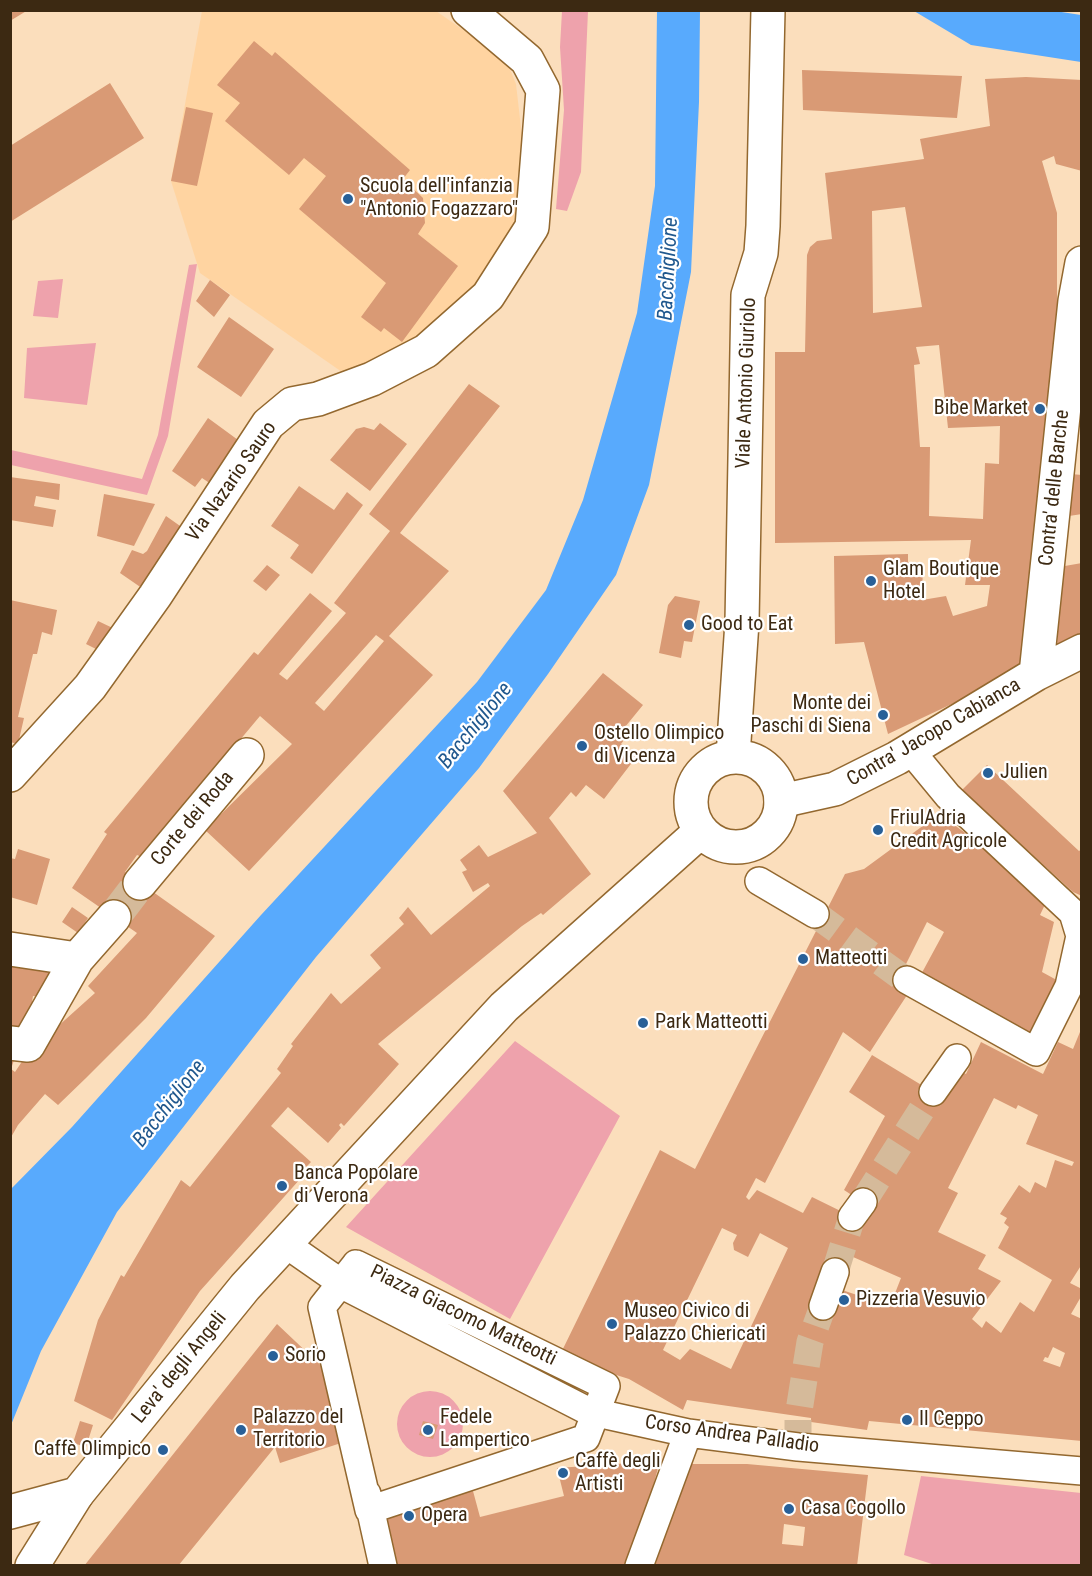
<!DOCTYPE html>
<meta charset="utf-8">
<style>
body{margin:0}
#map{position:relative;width:1092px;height:1576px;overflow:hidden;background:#fbdebc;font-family:"Roboto Condensed",sans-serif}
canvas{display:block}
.frame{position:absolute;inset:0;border:12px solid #3c2912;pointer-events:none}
</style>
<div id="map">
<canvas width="1092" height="1576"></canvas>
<div class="frame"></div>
</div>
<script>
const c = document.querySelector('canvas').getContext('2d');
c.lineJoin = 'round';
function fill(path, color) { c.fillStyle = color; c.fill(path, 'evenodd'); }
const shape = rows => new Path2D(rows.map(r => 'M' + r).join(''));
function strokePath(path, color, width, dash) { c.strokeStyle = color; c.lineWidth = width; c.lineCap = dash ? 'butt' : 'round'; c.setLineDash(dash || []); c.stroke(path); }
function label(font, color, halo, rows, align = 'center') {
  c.font = font + ' "Roboto Condensed",sans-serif'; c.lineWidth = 4.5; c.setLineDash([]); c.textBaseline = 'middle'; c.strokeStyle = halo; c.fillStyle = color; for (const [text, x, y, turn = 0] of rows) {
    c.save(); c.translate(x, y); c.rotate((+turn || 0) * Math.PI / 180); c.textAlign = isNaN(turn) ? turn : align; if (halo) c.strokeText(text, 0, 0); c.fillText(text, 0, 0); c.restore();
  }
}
const built = shape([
 [202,11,436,11,479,41,509,67,516,84,524,154,522,189,508,248,474,302,352,379,200,273,171,181]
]);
const green = shape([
 [562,11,588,11,581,172,567,211,556,209,564,110,560,47],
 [197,264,168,436,147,495,11,465,11,450,142,479,158,435,189,265],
 [63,279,58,318,33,316,38,281],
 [96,343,87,405,24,398,27,348],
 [515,1041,620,1116,510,1319,346,1227],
 '397 1424a33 33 0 1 1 66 0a33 33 0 1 1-66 0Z',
 [921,1476,1081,1493,1081,1565,935,1565,904,1555]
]);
const water = shape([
 [657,11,700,11,699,102,691,272,649,485,616,575,548,674,479,768,316,957,117,1212,41,1351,11,1425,11,1189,72,1127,261,915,477,682,546,590,583,500,637,313,655,186],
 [1055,11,1081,15,1081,62,971,45,914,11]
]);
const building = shape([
 [10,10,28,10,10,21],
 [254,41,272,56,275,52,410,170,403,179,423,198,425,223,418,234,458,266,402,342,384,328,381,332,361,317,386,283,299,209,326,176,304,158,289,175,225,121,240,103,217,85],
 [802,70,962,76,957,118,803,110],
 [1026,77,1082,80,1082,171,1056,164,1054,156,1042,161,1057,213,1057,322,1024,673,973,694,888,734,864,642,835,644,834,556,908,554,908,562,923,563,922,600,946,596,953,616,987,606,990,585,965,585,971,540,775,543,775,352,805,352,807,255,810,247,817,241,832,239,825,173,924,159,920,139,990,126,985,79],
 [905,207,922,307,873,313,872,211],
 [939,345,948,428,1000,426,999,464,985,463,983,519,929,516,930,447,920,447,914,365,920,364,916,347],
 [110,83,144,138,10,222,10,146],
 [186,107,213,113,197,186,171,181],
 [210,280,230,295,214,317,196,301],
 [229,317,274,349,241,397,197,367],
 [469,384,500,406,400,533,449,571,389,636,433,675,249,871,205,830,292,744,260,716,142,857,137,855,125,872,215,936,146,1018,86,1078,58,1105,45,1094,18,1125,10,1139,10,1057,15,1057,11,1069,15,1072,27,1054,95,993,88,986,137,933,72,888,107,834,104,832,254,652,258,655,310,593,332,611,279,674,287,680,346,613,334,603,390,531,369,514],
 [376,635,384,641,324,711,315,703],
 [208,418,249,448,220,490,202,478,195,487,172,471],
 [380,423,407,444,370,491,330,460,356,429,364,427,374,430],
 [1071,474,1082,475,1082,514,1069,516],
 [10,477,60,484,59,500,36,496,34,506,56,510,53,527,10,520],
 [299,486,334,510,347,492,363,505,312,574,290,558,299,545,271,526],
 [104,494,155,504,134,546,97,536],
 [166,516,190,533,149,593,120,573,132,550,143,554,147,551],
 [1082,563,1082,639,1057,652,1059,567],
 [267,565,280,575,266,591,253,581],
 [675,596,700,601,692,642,684,641,681,658,659,653,668,605],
 [10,600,57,610,52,635,42,632,37,654,33,654,18,717,24,718,18,744,10,742],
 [98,621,119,631,104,653,86,644],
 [603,673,643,705,625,727,631,731,621,744,637,756,604,799,586,785,576,797,571,792,549,818,591,874,543,915,541,913,522,926,378,1044,399,1064,344,1126,341,1123,339,1125,341,1128,328,1143,288,1107,271,1126,311,1162,298,1175,301,1178,200,1291,112,1420,74,1401,98,1320,121,1275,124,1277,181,1180,190,1187,281,1073,277,1069,293,1046,291,1044,331,993,341,1004,381,968,370,955,404,924,399,918,408,907,431,935,490,886,488,883,473,892,462,872,467,870,460,860,479,845,488,857,537,833,503,791],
 [987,765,1079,851,1082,849,1082,896,1073,892,962,790],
 [939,814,1050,894,1040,915,1054,922,1042,972,1064,984,1033,1040,918,980,944,932,927,922,898,980,911,989,894,1015,870,1052,843,1032,765,1183,756,1178,746,1197,749,1200,757,1190,803,1213,812,1197,863,1222,867,1205,844,1190,885,1116,849,1092,872,1055,933,1092,952,1067,966,1074,981,1042,1043,1074,1058,1042,1073,1049,1082,1027,1082,1264,1070,1283,1082,1289,1082,1295,1071,1314,1082,1319,1082,1441,869,1421,867,1430,811,1422,811,1418,687,1400,683,1410,629,1379,559,1357,660,1150,695,1169,845,874,864,869],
 [994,1098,1016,1109,1018,1105,1038,1115,1026,1144,1074,1162,1072,1166,1055,1160,1046,1188,1035,1182,1030,1193,1019,1185,1000,1214,1007,1218,1004,1223,1009,1227,998,1248,1052,1280,1034,1312,1020,1302,1001,1333,986,1321,982,1328,972,1319,1001,1281,978,1269,986,1255,938,1232,958,1193,948,1188],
 [722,1228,737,1235,733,1243,734,1250,748,1257,760,1233,788,1248,731,1369,690,1349,680,1360,663,1350],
 [853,1257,901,1278,890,1306,839,1289],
 [1053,1347,1065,1353,1060,1367,1043,1361,1045,1357,1048,1358],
 [18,849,50,859,37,905,10,897,10,858,15,859],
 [72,907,88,918,78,933,62,922],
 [10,964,50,968,45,998,33,996,26,1038,10,1035],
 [277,1324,332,1376,341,1443,280,1463,275,1447,178,1566,84,1566],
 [80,1421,93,1425,86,1447,73,1443],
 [423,1421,438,1425,433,1439,419,1435],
 [660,1461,631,1566,393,1566,382,1516,473,1491,480,1517,564,1496,557,1468],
 [688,1464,747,1464,868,1475,857,1566,655,1566],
 [784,1524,805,1527,803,1546,782,1544]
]);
const pedestrianTunnel = shape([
 [815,914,900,976],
 [863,1202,933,1092],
 [835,1272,852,1217],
 [798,1447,798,1417,810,1342,823,1306]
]);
const minorTunnel = shape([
 [114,917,140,883]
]);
const pedestrian = shape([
 [759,881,815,914],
 [907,980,1036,1052,1069,986,1080,936,1073,913,948,796,910,750],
 [933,1092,957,1058],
 [852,1217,863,1202],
 [284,1243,350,1289,588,1411,688,1433,798,1447,1082,1471],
 [356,1264,606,1386,586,1438,369,1510,322,1307,356,1264],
 [823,1306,835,1272],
 [367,1494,383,1566],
 [639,1566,688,1433]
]);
const minor = shape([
 [1036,674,1075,301,1082,263],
 [10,775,90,687,155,596,268,424,292,404,318,399,372,379,426,351,488,296,532,227,543,90,527,60,468,10],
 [781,801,835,789,897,758,1036,674,1082,651],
 [140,883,247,755],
 [10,949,77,959,28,1045,10,1043],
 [77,959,114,917],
 [32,1566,77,1494]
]);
const tertiary = shape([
 [733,756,742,622,748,295,761,253,763,226,768,10],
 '691 802a45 45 0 1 1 90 0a45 45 0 1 1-90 0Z',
 [10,1512,77,1494,245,1287,504,1007,701,831]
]);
const markers = [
 [348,199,6,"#286098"],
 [1040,409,6,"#286098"],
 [871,581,6,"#286098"],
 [689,625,6,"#286098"],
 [883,715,6,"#286098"],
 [582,746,6,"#286098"],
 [988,773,6,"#286098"],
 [878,830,6,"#286098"],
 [803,959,6,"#286098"],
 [643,1023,6,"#286098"],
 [282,1186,6,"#286098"],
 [844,1300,6,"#286098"],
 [612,1324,6,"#286098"],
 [273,1356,6,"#286098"],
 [907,1420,6,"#286098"],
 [241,1430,6,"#286098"],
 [428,1430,6,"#286098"],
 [163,1450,6,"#286098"],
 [563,1473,6,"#286098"],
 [789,1509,6,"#286098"],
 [409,1516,6,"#286098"]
];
const poiNames = [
 ["Scuola dell'infanzia",360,187],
 ["\"Antonio Fogazzaro\"",360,210],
 ["Bibe Market",1028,409,"right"],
 ["Glam Boutique",883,570],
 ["Hotel",883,593],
 ["Good to Eat",701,625],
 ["Monte dei",871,704,"right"],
 ["Paschi di Siena",871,727,"right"],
 ["Ostello Olimpico",594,734],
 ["di Vicenza",594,757],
 ["Julien",1000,773],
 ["FriulAdria",890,819],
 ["Credit Agricole",890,842],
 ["Matteotti",815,959],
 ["Park Matteotti",655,1023],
 ["Banca Popolare",294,1174],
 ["di Verona",294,1197],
 ["Pizzeria Vesuvio",856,1300],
 ["Museo Civico di",624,1312],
 ["Palazzo Chiericati",624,1335],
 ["Sorio",285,1356],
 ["Palazzo del",253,1418],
 ["Territorio",253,1441],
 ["Fedele",440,1418],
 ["Lampertico",440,1441],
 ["Il Ceppo",919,1420],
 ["Caffè Olimpico",151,1450,"right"],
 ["Caffè degli",575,1462],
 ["Artisti",575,1485],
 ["Casa Cogollo",801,1509],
 ["Opera",421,1516]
];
const streetNames = [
 ["Viale Antonio Giuriolo",747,383,-88],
 ["Via Nazario Sauro",232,482,-55],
 ["Contra' delle Barche",1055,488,-84],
 ["Contra' Jacopo Cabianca",934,733,-30],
 ["Corte dei Roda",193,819,-50],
 ["Piazza Giacomo Matteotti",463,1316,26],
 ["Leva' degli Angeli",180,1368,-51],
 ["Corso Andrea Palladio",732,1435,8]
];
const waterNames = [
 ["Bacchiglione",669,269,-87],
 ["Bacchiglione",476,726,-51],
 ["Bacchiglione",170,1104,-52]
];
fill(built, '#ffd4a1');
fill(green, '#eea2ac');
fill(water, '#58aafd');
fill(building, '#d99a75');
strokePath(pedestrianTunnel, '#d5ba9a', 27, [27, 14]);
strokePath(minorTunnel, '#d5ba9a', 33, [33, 16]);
strokePath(pedestrian, '#93682f', 30);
strokePath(minor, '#93682f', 36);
strokePath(tertiary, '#93682f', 36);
strokePath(pedestrian, '#fff', 27);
strokePath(minor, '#fff', 33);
strokePath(tertiary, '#fff', 33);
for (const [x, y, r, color] of markers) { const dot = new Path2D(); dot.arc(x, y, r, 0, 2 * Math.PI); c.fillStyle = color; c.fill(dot); strokePath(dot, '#fff', 2); }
label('20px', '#3c2912', '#fff', poiNames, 'left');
label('20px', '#3c2912', '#fff', streetNames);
label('italic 21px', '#20588e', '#fff', waterNames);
</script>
